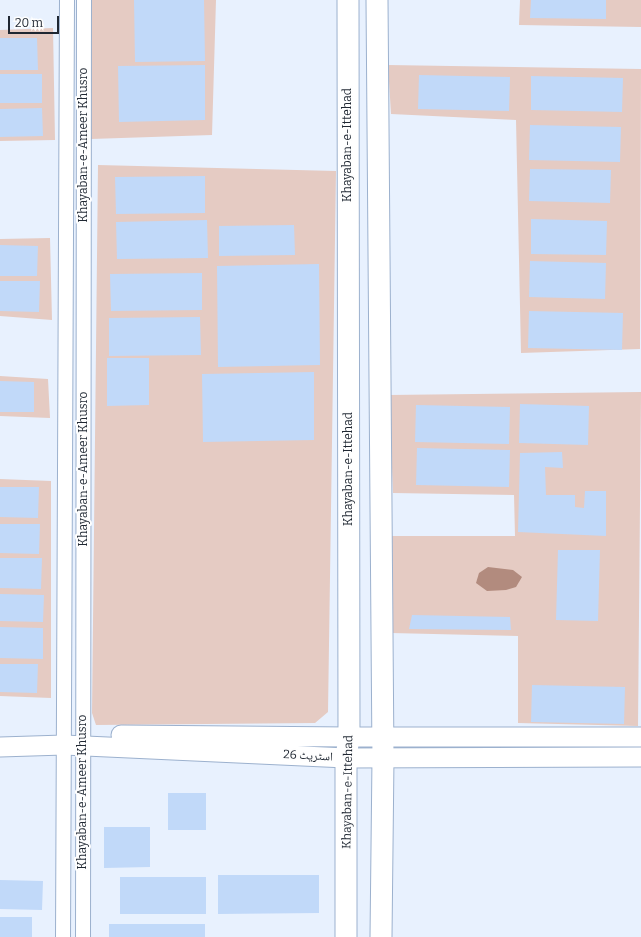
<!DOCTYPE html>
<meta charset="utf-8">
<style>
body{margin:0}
#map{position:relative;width:641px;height:937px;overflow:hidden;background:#e8f1fe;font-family:Bitter,serif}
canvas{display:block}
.scale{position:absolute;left:8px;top:16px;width:51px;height:18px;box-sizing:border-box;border:2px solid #1f2732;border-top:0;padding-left:5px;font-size:12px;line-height:14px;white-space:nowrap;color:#1f2732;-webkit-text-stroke:3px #fefefe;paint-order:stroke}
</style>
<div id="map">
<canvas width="641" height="937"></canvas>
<div class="scale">20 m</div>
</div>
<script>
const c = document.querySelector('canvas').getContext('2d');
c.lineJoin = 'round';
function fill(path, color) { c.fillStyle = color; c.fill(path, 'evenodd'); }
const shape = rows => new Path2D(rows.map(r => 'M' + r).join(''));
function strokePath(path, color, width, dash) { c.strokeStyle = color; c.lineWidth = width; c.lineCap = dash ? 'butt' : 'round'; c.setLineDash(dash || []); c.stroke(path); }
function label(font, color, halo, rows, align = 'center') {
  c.font = font + ' Bitter,"Noto Naskh Arabic",serif'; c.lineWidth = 4; c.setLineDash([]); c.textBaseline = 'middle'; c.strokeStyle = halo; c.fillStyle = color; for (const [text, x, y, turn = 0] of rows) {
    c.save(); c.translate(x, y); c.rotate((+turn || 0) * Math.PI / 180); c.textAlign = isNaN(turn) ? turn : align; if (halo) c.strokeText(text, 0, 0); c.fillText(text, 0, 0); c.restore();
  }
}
const green = shape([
 [91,0,216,0,212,135,91,139],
 [520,0,641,0,641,27,519,25],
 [53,28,55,140,0,141,0,30],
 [388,65,641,69,640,349,521,353,516,120,391,114],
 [98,165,336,171,328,712,315,723,96,725,92,713],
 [50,238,52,320,0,316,0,239],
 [0,376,48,379,50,418,0,416],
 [641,392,638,726,518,723,518,636,391,633,389,536,515,536,514,495,393,493,389,395],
 [0,479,51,481,51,698,0,696]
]);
const water = shape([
 [488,567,513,570,522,577,516,587,506,590,487,591,476,583,479,573]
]);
const building = shape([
 [134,0,204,0,205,61,135,62],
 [531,0,606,0,606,19,530,18],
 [0,38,37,38,38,70,0,70],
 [205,65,205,120,119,122,118,66],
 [0,74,42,74,42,103,0,103],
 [419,75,510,77,509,111,418,109],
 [531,76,623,78,622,112,531,110],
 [42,108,43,136,0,137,0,109],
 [530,125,621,127,620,162,529,160],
 [530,169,611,170,610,203,529,201],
 [205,176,205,213,116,214,115,177],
 [531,219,607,221,606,255,531,254],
 [207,220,208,258,117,259,116,222],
 [294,225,295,255,219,256,219,226],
 [0,245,38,246,37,276,0,276],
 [530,261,606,263,605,299,529,297],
 [319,264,320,365,218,367,217,266],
 [202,273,202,310,111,311,110,274],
 [0,281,40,281,39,312,0,311],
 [529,311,623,313,622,350,528,348],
 [200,317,201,355,109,356,109,318],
 [107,358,149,358,149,405,107,406],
 [314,372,314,440,203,442,202,374],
 [0,381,34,382,34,412,0,412],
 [520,404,589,406,588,445,519,443],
 [416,405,510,407,509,444,415,442],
 [417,448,510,450,509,487,416,485],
 [562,452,563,468,545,467,546,495,575,495,575,507,584,508,585,491,606,491,606,536,518,532,520,453],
 [0,487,39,487,38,518,0,517],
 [0,524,40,524,39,554,0,553],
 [558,550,600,550,598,621,556,620],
 [0,558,42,558,41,589,0,588],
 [0,594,44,595,43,622,0,621],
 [412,615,510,617,511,630,409,629],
 [0,627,43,628,43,659,0,658],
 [0,664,38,664,37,693,0,692],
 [532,685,625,687,624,724,531,722],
 [168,793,206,793,206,830,168,830],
 [104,827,150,827,150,867,104,868],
 [218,875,319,875,319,913,218,914],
 [120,877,206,877,206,914,120,914],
 [0,880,43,881,42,910,0,909],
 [0,917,32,917,32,937,0,937],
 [109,924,205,924,205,937,109,937]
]);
const minor = shape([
 [63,937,67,0],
 [83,937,84,0]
]);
const secondary = shape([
 [121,735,349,737,641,737],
 [0,747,64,745,346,758,641,757]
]);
const primary = shape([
 [377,0,383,758,381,937],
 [346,937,346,758,349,737,348,0]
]);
const streetNames = [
 ["Khayaban-e-Ameer Khusro",84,145,-90],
 ["Khayaban-e-Ittehad",348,145,-90],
 ["Khayaban-e-Ameer Khusro",84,469,-90],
 ["Khayaban-e-Ittehad",349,469,-90],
 ["اسٹریٹ 26",308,756,3],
 ["Khayaban-e-Ameer Khusro",83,792,-90],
 ["Khayaban-e-Ittehad",348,792,-89]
];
fill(green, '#e5cbc3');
fill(water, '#b28b7e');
fill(building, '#c1d9f9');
strokePath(minor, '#9cb1ce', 16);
strokePath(secondary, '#9cb1ce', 21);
strokePath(primary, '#9cb1ce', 23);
strokePath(minor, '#fff', 14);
strokePath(secondary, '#fff', 19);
strokePath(primary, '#fff', 21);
label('12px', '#1f2732', '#fefefe', streetNames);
</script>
